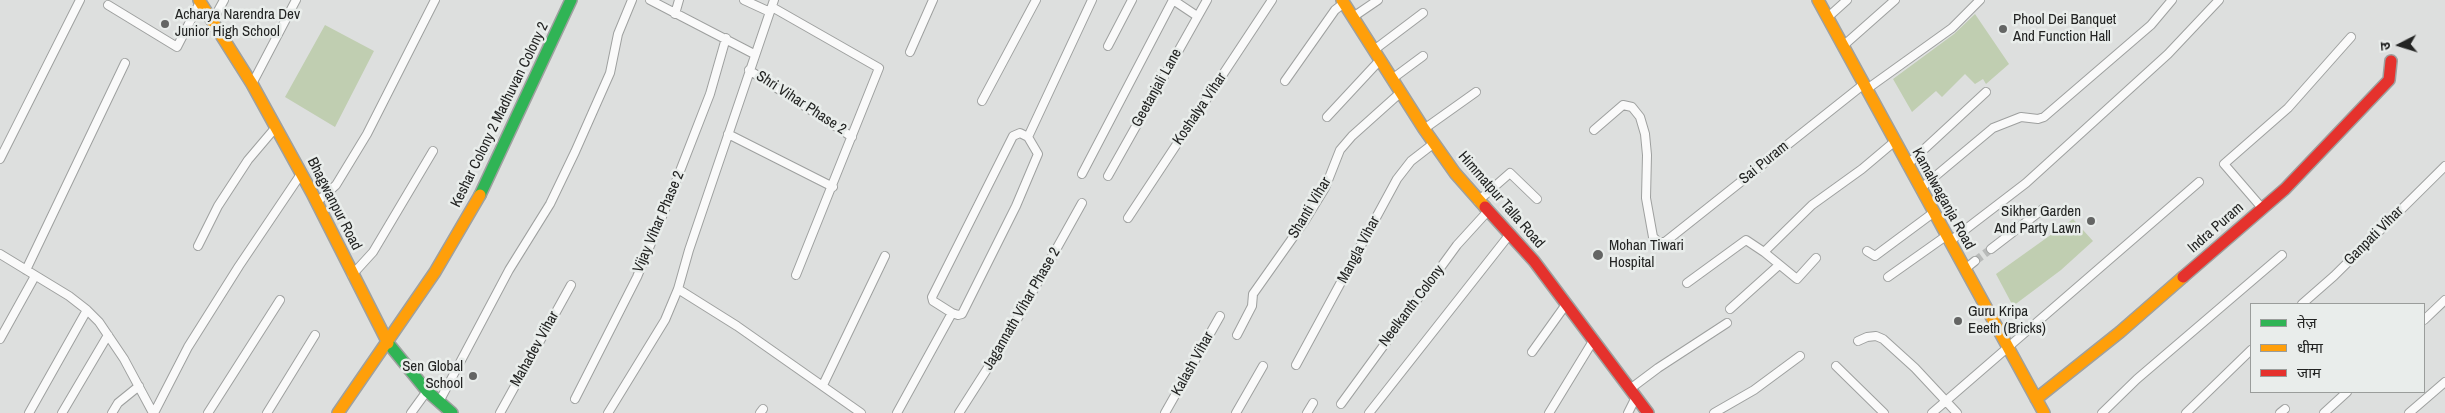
<!DOCTYPE html>
<meta charset="utf-8">
<style>
body{margin:0}
#map{position:relative;width:2445px;height:413px;overflow:hidden;background:#dddfde;font-family:"Archivo Narrow","Noto Sans Devanagari",sans-serif}
canvas{display:block}
.legend{position:absolute;left:2250px;top:303px;width:175px;height:90px;box-sizing:border-box;background:#e9edeb;border:1px solid #9a9d9b;margin:0;padding:6px 9px;list-style:none;font-size:15px;color:#232423}
.legend li{display:flex;align-items:center;gap:10px;height:25px}
.legend b{width:25px;border:1px solid #9a9d9b}
.north{position:absolute;left:2375px;top:20px;width:50px;height:50px;-webkit-text-stroke:4px #e9edeb;paint-order:stroke;rotate:265deg;font-size:14px;font-weight:700;line-height:20px;text-align:center;color:#232423}
.north::after{content:'';display:block;margin:auto;width:18px;height:22px;background:#232423;clip-path:polygon(50% 0,100% 100%,50% 72%,0 100%)}
</style>
<div id="map">
<canvas width="2445" height="413"></canvas>
<ul class="legend">
<li><b style="height:6px;background:#30b455"></b>तेज़</li>
<li><b style="height:6px;background:#ff9f0a"></b>धीमा</li>
<li><b style="height:6px;background:#e5322d"></b>जाम</li>
</ul>
<div class="north">उ</div>
</div>
<script>
const c = document.querySelector('canvas').getContext('2d');
c.lineJoin = 'round';
function fill(path, color) { c.fillStyle = color; c.fill(path, 'evenodd'); }
const shape = rows => new Path2D(rows.map(r => 'M' + r).join(''));
function strokePath(path, color, width, dash) { c.strokeStyle = color; c.lineWidth = width; c.lineCap = dash ? 'butt' : 'round'; c.setLineDash(dash || []); c.stroke(path); }
function label(font, color, halo, rows, align = 'center') {
  c.font = font + ' "Archivo Narrow",sans-serif'; c.lineWidth = 5; c.setLineDash([]); c.textBaseline = 'middle'; c.strokeStyle = halo; c.fillStyle = color; for (const [text, x, y, turn = 0] of rows) {
    c.save(); c.translate(x, y); c.rotate((+turn || 0) * Math.PI / 180); c.textAlign = isNaN(turn) ? turn : align; if (halo) c.strokeText(text, 0, 0); c.fillText(text, 0, 0); c.restore();
  }
}
const green = shape([
 [1975,14,2009,64,1986,84,1983,79,1975,84,1965,74,1942,97,1936,91,1912,112,1893,79,1954,34],
 [325,25,374,51,335,127,285,97],
 [2073,219,2093,241,2061,270,2013,306,1996,274]
]);
const streetTunnel = shape([
 [1975,261,1991,249]
]);
const street = shape([
 [650,0,754,54],
 [744,0,770,12],
 [1173,0,1197,16],
 [108,5,177,47,200,2],
 [772,7,879,68,796,275],
 [675,14,679,0],
 [1353,17,1378,0],
 [1827,18,1847,0],
 [212,22,224,0],
 [1108,46,1132,0],
 [1843,46,1895,0],
 [1374,50,1423,13],
 [910,52,933,0],
 [749,70,852,137],
 [1392,79,1423,56],
 [1285,81,1335,10,1344,3],
 [252,84,296,0],
 [1867,89,1952,28,1980,0],
 [982,101,1036,0],
 [1327,117,1380,60],
 [1424,129,1476,92],
 [1594,130,1623,105,1632,107,1640,117,1645,134,1647,155,1646,198,1653,237,1659,242,1665,242,1864,84],
 [728,134,833,187],
 [0,159,80,0],
 [1907,165,1986,92],
 [1082,174,1173,0],
 [1108,176,1207,0],
 [1920,189,1993,128,2021,117,2038,119,2044,117,2151,25,2172,0],
 [1478,201,1510,173,1537,199],
 [317,202,336,185,367,134,435,0],
 [2262,208,2224,164,2288,108,2351,37],
 [1128,218,1272,0],
 [1949,242,2026,183,2168,54,2219,0],
 [198,246,218,206,248,160,276,127],
 [1991,249,2043,209],
 [1867,251,1875,256,1933,213],
 [1764,252,1797,279,1816,258],
 [0,254,69,296,87,310,99,322,124,359,153,413],
 [1965,269,1975,261],
 [26,270,125,63],
 [352,275,373,252,433,151],
 [1888,277,1946,236],
 [1687,283,1746,240,1764,252,1812,205,1862,169,1894,142],
 [678,289,737,326,861,413],
 [2302,304,2334,276,2445,166],
 [1730,309,1779,265],
 [952,313,933,301,932,297,1013,136,1020,133,1028,137],
 [2424,320,2445,300],
 [1237,335,1252,306,1253,294,1306,219,1325,188,1340,150,1352,136,1400,93],
 [0,339,35,276],
 [1858,341,1867,337,1876,336,1883,339,1915,368,1957,413],
 [1532,352,1567,303],
 [1296,365,1397,179,1411,161,1433,144],
 [1836,366,1884,413],
 [823,385,885,256],
 [1630,389,1658,368,1727,323],
 [575,399,637,277,666,207,710,94,726,38],
 [439,402,509,270,550,204,575,152,610,73,618,34,632,0],
 [1341,404,1457,245,1488,211],
 [29,413,87,310],
 [62,413,108,335],
 [112,413,118,403,139,386],
 [154,413,188,347,239,266,301,174],
 [208,413,280,300],
 [267,413,315,335],
 [411,413,427,391],
 [500,413,571,285],
 [608,413,665,320,678,289,689,250,774,0],
 [760,413,763,409],
 [897,413,952,313,958,315,962,314,1016,206,1038,154,1028,137,1092,0],
 [959,413,1005,341,1082,203],
 [1165,413,1220,316],
 [1236,413,1263,366],
 [1307,413,1313,403],
 [1369,413,1510,234],
 [1549,413,1593,341],
 [1628,413,1636,397],
 [1714,413,1754,390,1800,356],
 [1932,413,2199,182],
 [2102,413,2137,379,2282,255],
 [2186,413,2251,350],
 [2280,413,2285,409],
 [2324,413,2347,392],
 [2409,413,2445,382]
]);
const fast = shape([
 [480,195,571,0],
 [388,343,427,391,452,413]
]);
const slow = shape([
 [199,0,252,84,312,193,388,343],
 [1342,0,1424,129,1455,173,1485,207],
 [1818,0,2044,413],
 [2036,399,2120,332,2183,277],
 [338,413,435,272,480,195]
]);
const jam = shape([
 [1485,207,1534,261,1648,413],
 [2183,277,2285,189,2389,80,2391,61]
]);
const markers = [
 [165,24,5,"#646564"],
 [2003,29,5,"#646564"],
 [2091,221,5,"#646564"],
 [1598,255,6,"#646564"],
 [1958,321,5,"#646564"],
 [473,376,5,"#646564"]
];
const poiNames = [
 ["Acharya Narendra Dev",175,15],
 ["Junior High School",175,32],
 ["Phool Dei Banquet",2013,20],
 ["And Function Hall",2013,37],
 ["Sikher Garden",2081,212,"right"],
 ["And Party Lawn",2081,229,"right"],
 ["Mohan Tiwari",1609,246],
 ["Hospital",1609,263],
 ["Guru Kripa",1968,312],
 ["Eeeth (Bricks)",1968,329],
 ["Sen Global",463,367,"right"],
 ["School",463,384,"right"]
];
const streetNames = [
 ["Geetanjali Lane",1157,88,-61],
 ["Shri Vihar Phase 2",801,103,33],
 ["Koshalya Vihar",1200,109,-56],
 ["Keshar Colony 2 Madhuvan Colony 2",500,115,-64],
 ["Sai Puram",1764,163,-39],
 ["Kamalwaganja Road",1943,199,61],
 ["Himmatpur Talla Road",1501,200,49],
 ["Bhagwanpur Road",334,204,63],
 ["Shanti Vihar",1310,208,-59],
 ["Vijay Vihar Phase 2",659,222,-67],
 ["Indra Puram",2216,228,-41],
 ["Ganpati Vihar",2374,236,-45],
 ["Mangla Vihar",1359,250,-62],
 ["Neelkanth Colony",1412,306,-53],
 ["Jagannath Vihar Phase 2",1022,309,-60],
 ["Mahadev Vihar",535,349,-61],
 ["Kalash Vihar",1193,364,-61]
];
fill(green, '#c0ceb1');
strokePath(streetTunnel, '#b8bab9', 8, [8, 4]);
strokePath(street, '#9ea09f', 10);
strokePath(fast, '#9ea09f', 14);
strokePath(slow, '#9ea09f', 14);
strokePath(jam, '#9ea09f', 14);
strokePath(street, '#fafafa', 8);
strokePath(fast, '#30b455', 11);
strokePath(slow, '#ff9f0a', 11);
strokePath(jam, '#e5322d', 11);
for (const [x, y, r, color] of markers) { const dot = new Path2D(); dot.arc(x, y, r, 0, 2 * Math.PI); c.fillStyle = color; c.fill(dot); strokePath(dot, '#e9edeb', 2); }
label('15px', '#232423', '#e9edeb', poiNames, 'left');
label('15px', '#232423', '#e9edeb', streetNames);
</script>
